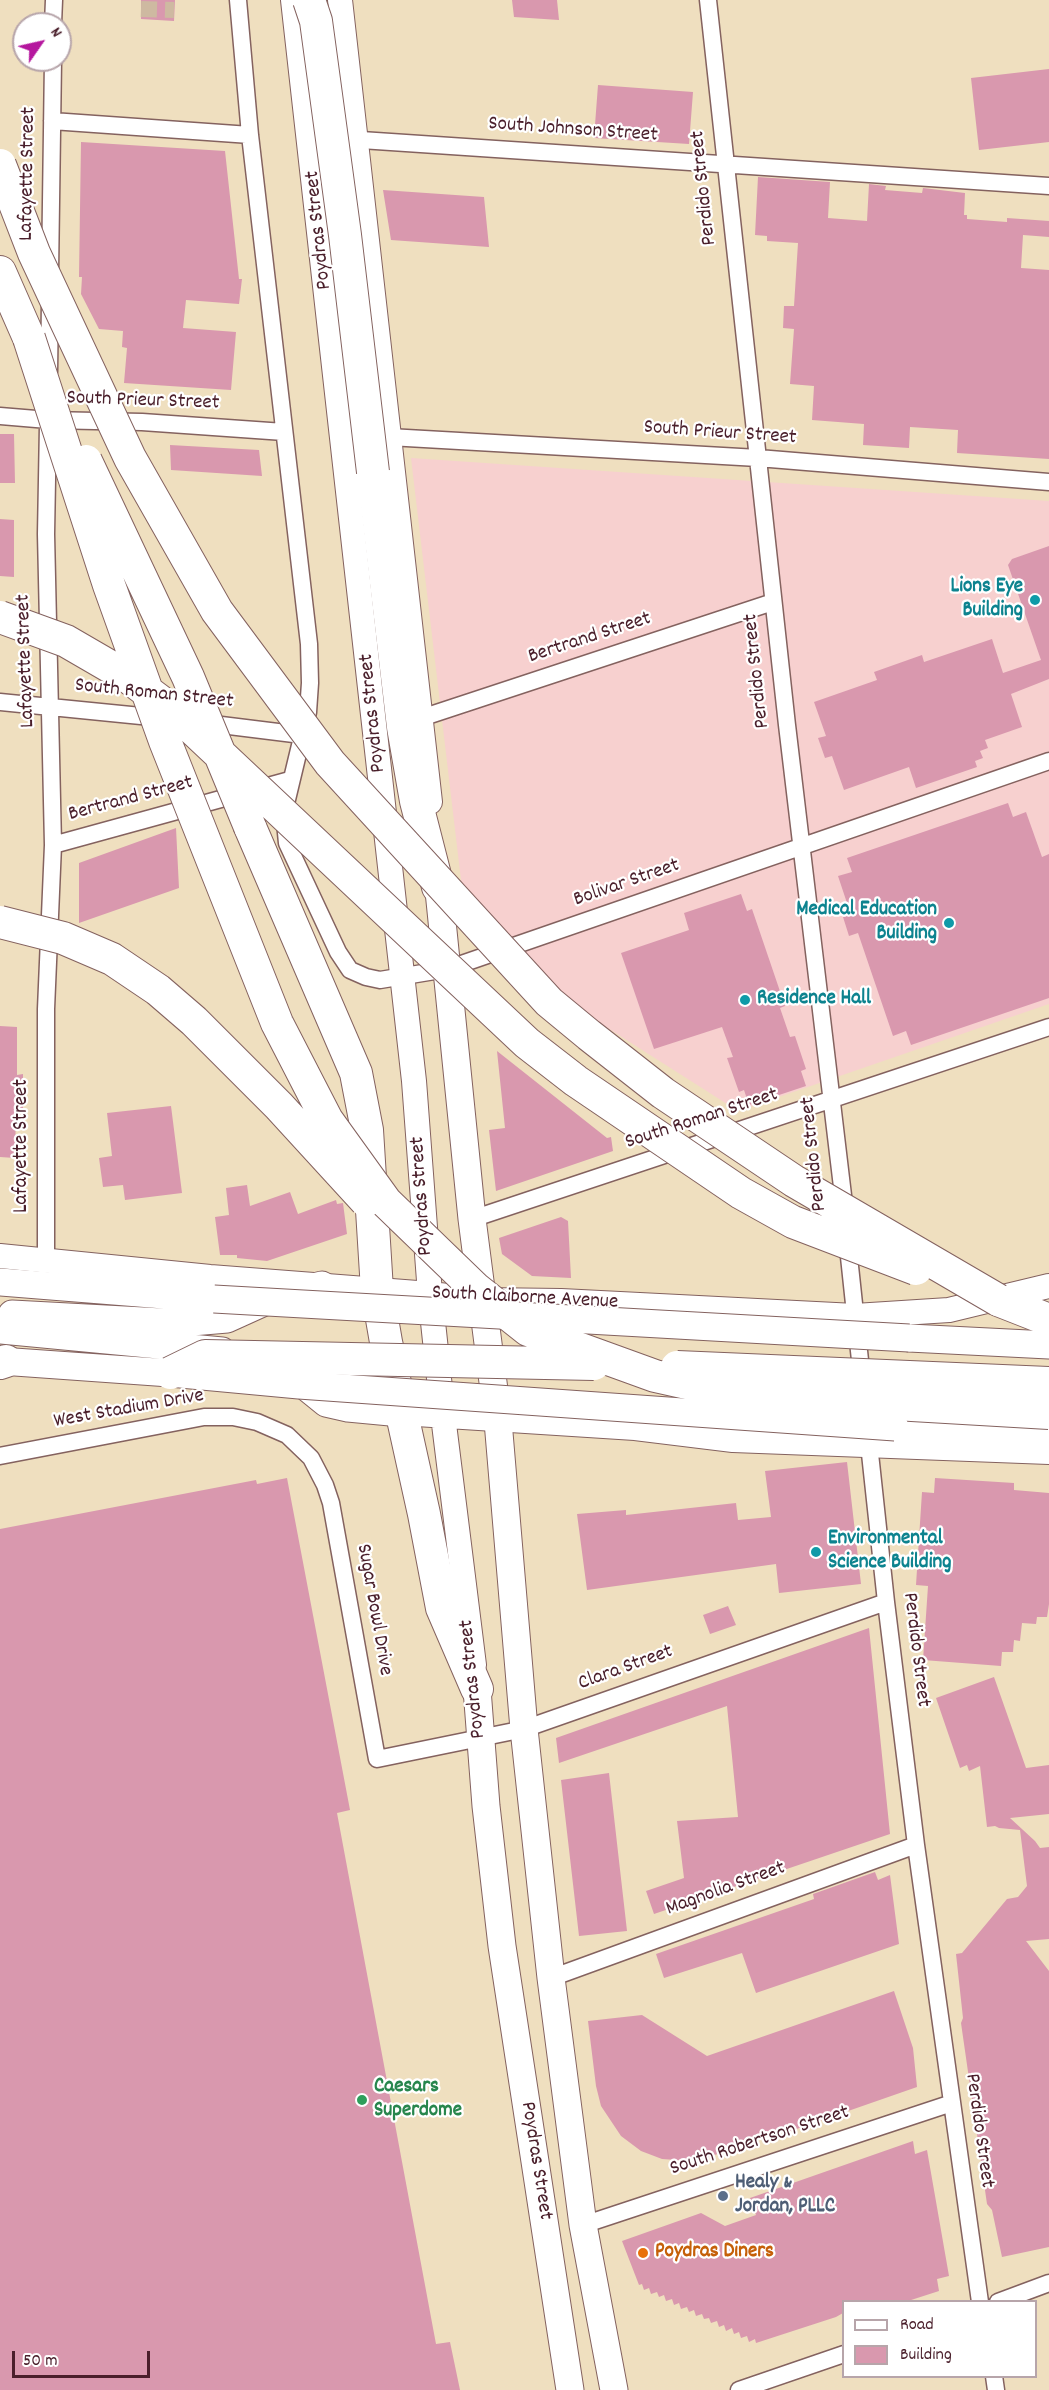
<!DOCTYPE html>
<style>
body{margin:0}
#map{position:relative;width:1049px;height:2390px;overflow:hidden;background:#efdfbf;font-family:Dekko,sans-serif}
canvas{display:block}
.legend{position:absolute;left:842px;top:2300px;width:195px;height:78px;box-sizing:border-box;background:#fff;border:2px solid #b7a5aa;margin:0;padding:8px 10px;list-style:none;font-size:18px;color:#4a1f2b}
.legend li{display:flex;align-items:center;gap:12px;height:30px}
.legend b{width:30px;border:2px solid #b7a5aa}
.north{position:absolute;left:12px;top:12px;width:60px;height:60px;box-sizing:border-box;background:#fff;border:2px solid #b7a5aa;border-radius:50%;rotate:56deg;font-size:16px;font-weight:700;line-height:24px;text-align:center;color:#4a1f2b}
.north::after{content:'';display:block;margin:auto;width:21px;height:27px;background:#b5179e;clip-path:polygon(50% 0,100% 100%,50% 72%,0 100%)}
.scale{position:absolute;left:12px;top:2351px;width:138px;height:27px;box-sizing:border-box;border:3px solid #4a1f2b;border-top:0;padding-left:8px;font-size:18px;line-height:21px;white-space:nowrap;color:#4a1f2b;-webkit-text-stroke:4px #fff;paint-order:stroke}
</style>
<div id="map">
<canvas width="1049" height="2390"></canvas>
<ul class="legend">
<li><b style="height:8px;background:#fff"></b>Road</li>
<li><b style="height:16px;background:#d998ae"></b>Building</li>
</ul>
<div class="north">N</div>
<div class="scale">50 m</div>
</div>
<script>
const c = document.querySelector('canvas').getContext('2d');
c.lineJoin = 'round';
function fill(path, color) { c.fillStyle = color; c.fill(path, 'evenodd'); }
const shape = rows => new Path2D(rows.map(r => 'M' + r).join(''));
function strokePath(path, color, width, dash) { c.strokeStyle = color; c.lineWidth = width; c.lineCap = dash ? 'butt' : 'round'; c.setLineDash(dash || []); c.stroke(path); }
function label(font, color, halo, rows, align = 'center') {
  c.font = font + ' Dekko,sans-serif'; c.lineWidth = 4.5; c.setLineDash([]); c.textBaseline = 'middle'; c.strokeStyle = halo; c.fillStyle = color; for (const [text, x, y, turn = 0] of rows) {
    c.save(); c.translate(x, y); c.rotate((+turn || 0) * Math.PI / 180); c.textAlign = isNaN(turn) ? turn : align; if (halo) c.strokeText(text, 0, 0); c.fillText(text, 0, 0); c.restore();
  }
}
const built = shape([
 [411,458,1049,501,1049,1004,738,1111,468,939]
]);
const building = shape([
 [141,0,175,0,174,21,141,19],
 [512,0,557,0,559,20,514,17],
 [1049,69,1049,142,979,150,971,78],
 [598,85,693,92,689,144,594,138],
 [81,142,225,151,239,279,242,279,239,304,186,300,183,328,236,332,231,390,124,383,127,348,122,347,123,331,99,329,81,294,82,277,79,277],
 [758,177,830,182,828,218,867,221,869,184,886,186,885,190,922,193,923,188,965,193,964,215,967,215,967,219,1007,222,1007,218,1049,221,1049,237,1023,235,1021,268,1049,270,1049,459,957,453,958,430,910,427,909,448,863,445,864,424,812,420,814,386,790,384,794,329,783,328,784,306,794,306,798,243,767,241,767,236,755,235],
 [383,190,484,197,489,247,391,240],
 [0,434,14,434,15,483,0,483],
 [170,445,259,450,262,476,171,470],
 [0,519,14,520,14,577,0,576],
 [1049,546,1049,679,1011,694,1022,727,985,740,988,748,980,751,983,758,975,761,977,767,916,788,909,767,844,790,832,756,825,758,818,738,826,736,814,702,877,680,874,672,922,655,924,662,992,639,1003,673,1041,660,1008,565,1012,559],
 [1008,803,1013,817,1026,812,1042,857,1049,854,1049,998,911,1045,906,1031,893,1036,858,933,849,936,843,917,851,915,838,876,852,872,847,858],
 [176,828,179,888,79,923,79,863],
 [741,894,747,911,752,909,785,1006,780,1008,790,1037,795,1036,806,1069,801,1071,806,1086,749,1105,744,1090,739,1092,727,1058,733,1057,722,1027,654,1049,621,953,689,930,684,913],
 [0,1026,17,1027,17,1075,23,1074,23,1110,16,1110,15,1158,0,1157],
 [497,1051,607,1138,611,1137,613,1151,496,1191,489,1130,505,1128],
 [171,1106,182,1193,125,1200,123,1185,103,1187,99,1158,112,1156,107,1113],
 [247,1185,250,1206,290,1192,298,1214,336,1200,337,1204,343,1203,347,1234,267,1261,237,1258,237,1255,220,1255,215,1217,229,1215,226,1188],
 [561,1217,568,1221,571,1278,532,1276,502,1254,499,1238],
 [847,1462,861,1584,779,1593,776,1564,587,1590,577,1514,626,1510,626,1515,736,1503,738,1520,771,1517,765,1471],
 [287,1478,350,1810,337,1813,433,2328,436,2344,450,2342,460,2390,0,2390,0,1529,256,1480,257,1484],
 [935,1478,1014,1483,1014,1490,1049,1493,1049,1604,1047,1617,1037,1617,1036,1624,1022,1623,1020,1641,1014,1640,1013,1652,1002,1652,1001,1666,923,1660,928,1586,916,1585,922,1492,934,1493],
 [728,1606,736,1625,710,1634,703,1615],
 [869,1628,890,1834,654,1914,646,1891,684,1878,677,1821,738,1817,727,1706,559,1763,556,1738],
 [994,1677,1026,1768,1049,1765,1049,1814,1010,1818,1035,1841,1040,1848,1049,1847,1049,1939,1026,1941,1049,1971,1049,2247,1002,2257,992,2210,987,2204,961,2023,963,2018,956,1954,962,1953,1007,1899,1018,1897,1027,1886,1020,1830,999,1828,995,1826,987,1827,980,1766,969,1771,967,1765,960,1768,936,1698],
 [609,1773,627,1931,579,1936,561,1780],
 [875,1872,878,1880,890,1875,899,1944,756,1993,742,1953,664,1978,656,1954,814,1899,813,1894],
 [894,1991,913,2048,917,2087,785,2133,784,2131,706,2158,691,2161,662,2159,641,2151,621,2136,601,2106,596,2086,588,2021,642,2015,707,2056],
 [913,2141,915,2154,927,2150,949,2276,937,2279,939,2291,908,2301,843,2301,843,2313,836,2317,756,2343,755,2339,749,2342,747,2336,741,2338,739,2332,734,2334,732,2328,726,2331,724,2325,719,2327,717,2321,711,2323,709,2318,704,2319,702,2314,696,2316,694,2310,689,2312,687,2307,681,2309,679,2303,674,2305,672,2299,666,2301,664,2295,659,2297,657,2292,651,2294,649,2288,644,2290,642,2284,639,2285,622,2241,701,2213,725,2226,756,2215,750,2198]
]);
const streetTunnel = shape([
 [141,9,174,10]
]);
const street = shape([
 [238,0,250,135,309,644,310,683,308,712,284,812,287,843,338,952,350,970,366,977,380,980,447,969,1049,761],
 [708,0,787,725,845,1212],
 [53,24,54,0],
 [52,121,250,135],
 [346,139,1049,186],
 [50,273,53,60],
 [49,372,50,302],
 [0,416,48,420,142,422,284,432],
 [389,437,758,458,1049,482],
 [0,702,161,718],
 [421,718,773,602],
 [205,723,302,735],
 [53,845,290,780],
 [472,1219,1049,1027],
 [847,1238,862,1379],
 [46,1260,46,1009,53,845,46,534,48,425],
 [868,1435,886,1602,916,1845,980,2302],
 [0,1456,204,1417,233,1417,257,1422,287,1435,311,1458,325,1485,331,1503,377,1759,524,1729,886,1602],
 [551,1978,916,1845],
 [583,2225,952,2103],
 [998,2302,1049,2283],
 [994,2376,996,2390],
 [739,2390,844,2354]
]);
const secondary = shape([
 [293,0,414,1081,430,1294,443,1416,474,1665],
 [340,0,430,802],
 [0,1256,210,1277,430,1294,483,1300,561,1301,855,1316,949,1310,1049,1286],
 [401,1413,635,1428,733,1440,1049,1452]
]);
const primary = shape([
 [439,891,472,1219,498,1421,524,1729,551,1978,583,2225,614,2390],
 [0,1282,214,1299],
 [12,1314,180,1323,227,1319,280,1295,322,1285],
 [0,1330,222,1351],
 [909,1338,1049,1345],
 [0,1361,170,1373],
 [297,1376,305,1386,326,1403,348,1408,401,1413],
 [895,1427,1049,1439],
 [477,1689,486,1806,502,1946,570,2390]
]);
const highway = shape([
 [0,272,29,338],
 [373,472,403,727,416,801,438,887],
 [250,827,356,1073,367,1130,377,1290,386,1342,424,1514,442,1608,477,1689],
 [998,1300,1049,1320],
 [0,1363,6,1361]
]);
const primaryBridge = shape([
 [214,1299,909,1338],
 [170,1373,299,1385,895,1427]
]);
const highwayBridge = shape([
 [309,0,316,21,345,235,373,472],
 [0,165,34,253,130,458,217,611,330,763,549,1002,589,1035,663,1093,794,1181,998,1300],
 [29,338,109,585,165,741,277,1023,327,1120,386,1202,475,1288,528,1330,655,1376,722,1391,809,1399,1049,1413],
 [86,461,188,677,250,827],
 [0,617,66,641,128,677,176,713,527,1043,576,1081,741,1193,793,1222,916,1269],
 [0,922,63,938,112,959,158,990,194,1021,279,1106,366,1201],
 [677,1367,1049,1383],
 [170,1373,205,1356,594,1364]
]);
const markers = [
 [1035,600,6,"#0f9aa8"],
 [949,923,6,"#0f9aa8"],
 [745,1000,6,"#0f9aa8"],
 [816,1552,6,"#0f9aa8"],
 [362,2100,6,"#2e9e5b"],
 [723,2196,6,"#5c6f8a"],
 [643,2253,6,"#e8710a"]
];
const streetNames = [
 ["South Johnson Street",573,131,4],
 ["Lafayette Street",29,174,-89],
 ["Perdido Street",705,188,-96],
 ["Poydras Street",320,230,-96],
 ["South Prieur Street",143,402,2],
 ["South Prieur Street",720,434,4],
 ["Bertrand Street",590,639,-18],
 ["Lafayette Street",27,661,-92],
 ["Perdido Street",758,671,-96],
 ["South Roman Street",154,695,6],
 ["Poydras Street",374,713,-96],
 ["Bertrand Street",131,800,-15],
 ["Bolivar Street",627,884,-19],
 ["South Roman Street",702,1120,-18],
 ["Lafayette Street",23,1146,-90],
 ["Perdido Street",815,1154,-96],
 ["Poydras Street",423,1196,-94],
 ["South Claiborne Avenue",525,1299,3],
 ["West Stadium Drive",129,1410,-10],
 ["Sugar Bowl Drive",373,1610,80],
 ["Perdido Street",915,1650,83],
 ["Clara Street",626,1669,-20],
 ["Poydras Street",474,1679,-96],
 ["Magnolia Street",726,1890,-20],
 ["Perdido Street",978,2131,82],
 ["South Robertson Street",760,2142,-18],
 ["Poydras Street",535,2161,81]
];
const cultureNames = [
 ["Lions Eye",1023,588],
 ["Building",1023,612],
 ["Medical Education",937,911],
 ["Building",937,935],
 ["Residence Hall",757,1000,"left"],
 ["Environmental",828,1540,"left"],
 ["Science Building",828,1564,"left"]
];
const leisureNames = [
 ["Caesars",374,2088],
 ["Superdome",374,2112]
];
const serviceNames = [
 ["Healy &",735,2184],
 ["Jordan, PLLC",735,2208]
];
const foodNames = [
 ["Poydras Diners",655,2253]
];
fill(built, '#f7d0cf');
fill(building, '#d998ae');
strokePath(streetTunnel, '#ceb9a1', 16, [16, 8]);
strokePath(street, '#84625f', 19);
strokePath(secondary, '#84625f', 26);
strokePath(primary, '#84625f', 29);
strokePath(highway, '#84625f', 34);
strokePath(street, '#fff', 16);
strokePath(secondary, '#fff', 24);
strokePath(primary, '#fff', 27);
strokePath(highway, '#fff', 32);
strokePath(primaryBridge, '#84625f', 29, []);
strokePath(highwayBridge, '#84625f', 34, []);
strokePath(primaryBridge, '#fff', 27);
strokePath(highwayBridge, '#fff', 32);
for (const [x, y, r, color] of markers) { const dot = new Path2D(); dot.arc(x, y, r, 0, 2 * Math.PI); c.fillStyle = color; c.fill(dot); strokePath(dot, '#fff', 2); }
label('21px', '#4a1f2b', '#fff', streetNames);
label('bold 21px', '#0d838f', '#fff', cultureNames, 'right');
label('bold 21px', '#27864d', '#fff', leisureNames, 'left');
label('bold 21px', '#4e5e75', '#fff', serviceNames, 'left');
label('bold 21px', '#c56008', '#fff', foodNames, 'left');
</script>
